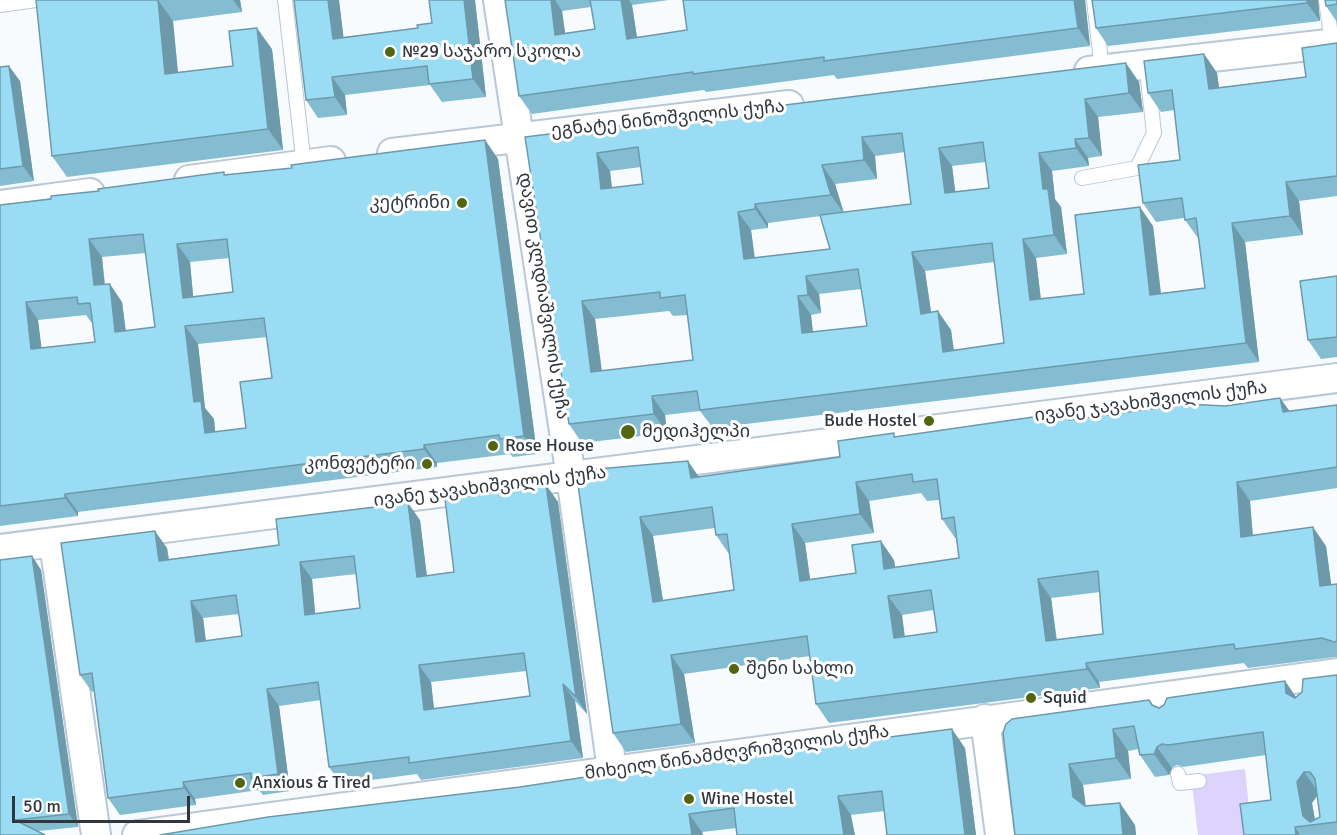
<!DOCTYPE html>
<meta charset="utf-8">
<style>
body{margin:0}
#map{position:relative;width:1337px;height:835px;overflow:hidden;background:#f8fbfe;font-family:Signika,sans-serif}
canvas{display:block}
.scale{position:absolute;left:12px;top:796px;width:178px;height:27px;box-sizing:border-box;border:3px solid #30363b;border-top:0;padding-left:8px;font-size:18px;line-height:21px;white-space:nowrap;color:#30363b;-webkit-text-stroke:4px #fff;paint-order:stroke}
</style>
<div id="map">
<canvas width="1337" height="835"></canvas>
<div class="scale">50 m</div>
</div>
<script>
const c = document.querySelector('canvas').getContext('2d');
c.lineJoin = 'round';
function fill(path, color) { c.fillStyle = color; c.fill(path, 'evenodd'); }
const shape = rows => new Path2D(rows.map(r => 'M' + r).join(''));
function strokePath(path, color, width, dash) { c.strokeStyle = color; c.lineWidth = width; c.lineCap = dash ? 'butt' : 'round'; c.setLineDash(dash || []); c.stroke(path); }
function label(font, color, halo, rows, align = 'center') {
  c.font = font + ' Signika,"Noto Sans Georgian",sans-serif'; c.lineWidth = 6; c.setLineDash([]); c.textBaseline = 'middle'; c.strokeStyle = halo; c.fillStyle = color; for (const [text, x, y, turn = 0] of rows) {
    c.save(); c.translate(x, y); c.rotate((+turn || 0) * Math.PI / 180); c.textAlign = isNaN(turn) ? turn : align; if (halo) c.strokeText(text, 0, 0); c.fillText(text, 0, 0); c.restore();
  }
}
const green = shape([
 [1245,769,1252,835,1198,835,1191,776]
]);
const lane = shape([
 [285,0,304,165],
 [1094,0,1102,70],
 [1326,0,1332,43],
 [0,5,36,0],
 [1082,178,1137,168,1154,133,1148,80],
 [1178,774,1180,783,1199,781]
]);
const street = shape([
 [498,0,571,477,612,770],
 [1089,71,1337,43],
 [392,153,789,105],
 [189,180,331,161],
 [0,205,90,193],
 [54,543,96,835],
 [0,549,1337,378],
 [985,719,1000,835],
 [137,835,1337,673]
]);
const wall = shape([
 [36,0,240,0,242,12,173,21,178,73,233,66,272,49,283,150,67,177,52,156],
 [294,0,339,0,343,37,418,28,432,23,429,0,475,0,486,97,442,102,430,85,345,95,347,115,318,118,306,100],
 [505,0,669,0,632,5,637,37,1085,0,1090,46,837,79,834,75,706,92,704,90,532,114,519,96],
 [591,7,595,29,565,33,562,11],
 [1318,0,1320,21,1108,46,1096,28],
 [1337,0,1337,22,1326,6],
 [1337,43,1337,196,1299,201,1303,235,1245,242,1259,362,713,428,700,411,665,415,667,433,582,443,569,424,525,137,1139,82,1143,112,1098,117,1102,156,1088,158,1089,166,1052,171,1055,199,1061,207,1067,254,1036,258,1041,299,1084,294,1153,226,1161,293,1205,288,1199,238,1198,238,1185,220,1184,218,1156,222,1143,203,1180,160,1174,110,1161,112,1148,93,1204,54,1217,73,1219,88,1306,77],
 [905,152,911,204,844,213,835,184,877,179,875,156],
 [986,162,989,188,955,192,952,166],
 [641,167,643,184,612,188,610,171],
 [821,216,830,249,755,258,751,230,768,228,768,223],
 [994,262,1004,343,954,350,951,330,931,312,925,271],
 [861,289,867,326,813,332,811,315,821,313,819,294],
 [669,311,673,316,688,315,693,360,602,371,595,319],
 [0,67,20,81,34,181,0,186],
 [485,140,498,159,537,454,513,457,510,454,437,463,437,467,78,512,78,516,0,526,0,205,226,175,292,168],
 [146,253,155,327,126,331,122,302,105,284,102,257],
 [229,258,233,292,193,297,190,262],
 [86,315,91,322,93,322,95,342,41,348,38,320],
 [267,337,272,378,246,428,215,432,214,419,205,408,198,344],
 [1337,276,1337,357,1321,359,1308,340],
 [1337,405,1337,488,1250,501,1253,535,1326,546,1331,584,1337,584,1337,657,1335,657,1248,668,1244,663,1099,682,1100,688,829,723,816,704,810,656,684,674,695,743,626,752,613,733,576,471,699,477,840,457,896,437,1074,420,1290,411],
 [921,493,927,501,939,500,942,519,955,538,956,538,959,558,895,567,894,560,856,573,810,579,805,543,874,533,869,501],
 [715,528,716,535,729,554,734,590,663,601,653,536],
 [1100,592,1103,634,1057,640,1051,598],
 [934,610,937,632,905,637,902,615],
 [546,485,558,502,587,714,575,701,583,758,421,780,417,774,341,784,329,767,321,700,279,706,290,791,263,795,259,790,195,799,196,805,120,815,108,798,94,691,92,692,80,675,167,548,169,559,279,545,420,520,427,576,454,572],
 [356,574,360,608,315,614,312,579],
 [239,614,242,636,206,641,203,618],
 [526,671,530,696,434,709,431,682],
 [32,556,41,570,78,827,0,835],
 [1337,675,1337,835,1244,835,1271,800,1266,755,1183,767,1177,765,1172,768,1169,775,1155,777,1140,755,1139,749,1128,751,1131,779,1083,785,1086,806,1135,825,1136,835,1015,835,1003,733,1149,700,1153,705,1159,708,1285,681,1296,697],
 [1317,796,1320,817,1315,820,1312,803],
 [965,748,976,835,887,835,885,811,702,832,703,835,160,835]
]);
const shadedWall = shape([
 [158,0,173,21,180,95,165,74],
 [233,0,240,0,242,12],
 [328,0,339,0,346,57,333,39],
 [464,0,475,0,486,97,473,79],
 [551,0,555,0,562,11,568,53,555,35],
 [621,0,629,0,632,5,640,57,627,39],
 [1074,0,1085,0,1090,46,1078,28],
 [1307,0,1318,0,1320,21,1307,3],
 [257,28,272,49,283,150,268,129],
 [1204,54,1217,73,1222,108,1209,89],
 [1126,63,1139,82,1143,112,1129,93],
 [9,66,20,81,34,181,23,166],
 [332,77,345,95,347,115,335,97],
 [1085,99,1098,117,1102,156,1089,138],
 [862,137,875,156,877,179,864,160],
 [1075,139,1088,158,1089,166,1076,148],
 [485,140,498,159,537,454,524,436],
 [939,148,952,166,958,212,945,193],
 [597,153,610,171,614,208,601,189],
 [1039,153,1052,171,1055,199,1061,207,1067,254,1054,235,1043,189],
 [822,165,835,184,844,214,831,195],
 [1286,182,1299,201,1303,235,1290,216],
 [755,204,768,223,768,228,755,209],
 [1140,207,1153,226,1163,313,1150,295],
 [738,212,751,230,757,278,744,259],
 [1232,223,1245,242,1259,362,1246,343],
 [89,239,102,257,106,303,94,285],
 [1023,239,1036,258,1043,319,1030,300],
 [177,244,190,262,195,316,183,298],
 [912,252,925,271,934,332,921,314],
 [806,276,819,294,821,313,808,295],
 [110,284,122,302,128,350,115,332],
 [798,296,811,315,815,352,802,333],
 [582,301,595,319,604,390,591,372],
 [26,302,38,320,44,367,31,349],
 [938,311,951,330,956,370,943,352],
 [185,326,198,344,205,408,214,419,217,451,205,433,194,402],
 [652,396,665,415,667,433,654,414],
 [1280,398,1294,417,1283,412],
 [1068,412,1081,430,1069,420],
 [424,445,437,463,437,467,424,449],
 [688,461,701,480,691,478],
 [856,482,869,501,874,533,860,514],
 [1237,482,1250,501,1254,556,1241,537],
 [546,485,558,502,587,714,576,697],
 [65,494,78,512,78,516,65,498],
 [408,503,420,520,429,594,417,577],
 [640,517,653,536,666,621,653,602],
 [792,524,805,543,813,600,800,581],
 [1313,527,1326,546,1334,605,1320,586],
 [155,531,167,548,171,578,159,561],
 [881,541,894,560,898,588,884,569],
 [32,556,41,570,78,827,69,814],
 [300,562,312,579,317,632,305,615],
 [1038,579,1051,598,1059,660,1046,641],
 [888,596,902,615,907,657,894,638],
 [191,601,203,618,208,659,196,642],
 [671,655,684,674,695,743,681,724],
 [1086,663,1099,682,1100,688,1087,669],
 [419,665,431,682,436,727,424,710],
 [1285,681,1300,703,1286,693],
 [563,684,575,701,583,758,571,741],
 [267,689,279,706,290,791,278,774],
 [952,729,965,748,976,835,965,835],
 [1113,729,1128,751,1131,779,1116,758],
 [1157,747,1172,768,1169,775,1154,754],
 [1069,764,1083,785,1087,818,1073,797],
 [1304,772,1319,793,1312,803,1316,825,1310,825,1303,816,1297,782],
 [183,782,195,799,196,805,184,788],
 [838,796,851,815,855,835,844,835],
 [1120,803,1135,825,1136,835,1123,835],
 [689,814,702,832,703,835,692,835],
 [1295,827,1300,835,1296,835]
]);
const building = shape([
 [36,0,158,0,165,74,233,66,229,31,257,28,268,129,52,156,36,0],
 [294,0,328,0,333,39,418,28,417,25,432,23,429,0,464,0,473,79,429,84,427,66,332,77,335,97,306,100,294,0],
 [505,0,551,0,555,35,595,29,590,0,621,0,627,39,687,30,683,0,1074,0,1078,28,824,61,824,57,693,74,693,72,519,96,505,0],
 [1092,0,1307,0,1307,3,1096,28,1092,0],
 [1325,0,1337,0,1337,4,1326,6,1325,0],
 [1337,43,1337,176,1286,182,1290,216,1232,223,1246,343,700,410,697,391,652,396,654,414,569,424,525,137,1126,63,1129,93,1085,99,1089,138,1075,139,1076,148,1039,153,1043,189,1048,189,1054,235,1023,239,1030,300,1084,294,1075,215,1140,207,1150,295,1205,288,1196,218,1185,220,1182,198,1143,203,1138,165,1180,160,1172,90,1148,93,1144,61,1204,54,1209,89,1306,77,1302,48,1337,43],
 [902,133,911,204,820,215,830,249,744,259,738,212,755,209,755,204,831,195,822,165,864,160,862,137,902,133],
 [983,142,989,188,945,193,939,148,983,142],
 [638,147,643,184,601,189,597,153,638,147],
 [992,243,1004,343,943,352,938,311,921,314,912,252,992,243],
 [858,269,867,326,802,333,798,296,808,295,806,276,858,269],
 [660,292,660,298,685,295,693,360,591,372,582,301,660,292],
 [9,66,23,166,0,169,0,67,9,66],
 [485,140,524,436,500,439,499,435,424,445,424,449,65,494,65,498,0,506,0,205,51,199,51,196,99,191,98,189,224,172,224,175,292,168,291,165,485,140],
 [143,234,155,327,115,332,110,284,94,285,89,239,143,234],
 [227,239,233,292,183,298,177,244,227,239],
 [77,297,78,304,90,303,95,342,31,349,26,302,77,297],
 [264,318,272,378,240,382,246,428,205,433,201,401,194,402,185,326,264,318],
 [1337,276,1337,337,1308,340,1300,281,1337,276],
 [1280,398,1283,412,1337,405,1337,467,1237,482,1241,537,1313,527,1320,586,1337,584,1337,641,1334,642,1322,638,1235,649,1234,644,1086,663,1087,669,816,704,807,636,671,655,681,724,613,733,576,471,688,461,691,478,840,457,838,441,894,433,894,437,1068,412,1069,420,1187,404,1225,406,1280,398],
 [912,474,913,482,937,479,942,519,954,517,959,558,884,569,881,541,852,545,856,573,800,581,792,524,860,514,856,482,912,474],
 [712,507,716,535,727,534,734,590,653,602,640,517,712,507],
 [1098,571,1103,634,1046,641,1038,579,1098,571],
 [931,590,937,632,894,638,888,596,931,590],
 [546,485,576,697,563,684,571,741,409,763,409,757,329,767,318,682,267,689,278,774,251,778,251,773,183,782,184,788,108,798,92,673,80,675,61,543,155,531,159,561,279,545,276,519,408,503,417,577,454,572,445,499,546,485],
 [354,556,360,608,305,615,300,562,354,556],
 [236,595,242,636,196,642,191,601,236,595],
 [524,653,530,696,424,710,419,665,524,653],
 [32,556,69,814,15,820,45,835,0,835,0,560,32,556],
 [1337,675,1337,822,1295,827,1296,835,1244,835,1240,804,1271,800,1263,732,1168,745,1162,744,1157,747,1154,754,1140,755,1134,726,1113,729,1116,758,1069,764,1073,797,1085,806,1120,803,1123,835,1015,835,1003,733,1006,724,1012,719,1149,700,1152,705,1159,708,1164,705,1167,698,1285,681,1286,693,1295,698,1302,692,1303,679,1337,675],
 [1304,772,1310,772,1315,779,1320,817,1310,822,1303,816,1297,782,1304,772],
 [952,729,965,835,887,835,882,791,838,796,844,835,737,835,734,808,689,814,692,835,160,835,268,817,520,787,625,771,952,729]
]);
const markers = [
 [390,52,6,"#526611"],
 [462,203,6,"#526611"],
 [929,421,6,"#526611"],
 [628,432,8,"#526611"],
 [493,446,6,"#526611"],
 [427,464,6,"#526611"],
 [734,669,6,"#526611"],
 [1031,698,6,"#526611"],
 [240,783,6,"#526611"],
 [689,799,6,"#526611"]
];
const poiNames = [
 ["№29 საჯარო სკოლა",402,52],
 ["კეტრინი",450,203,"right"],
 ["Bude Hostel",917,421,"right"],
 ["მედიჰელპი",642,432],
 ["Rose House",505,446],
 ["კონფეტერი",415,464,"right"],
 ["შენი სახლი",746,669],
 ["Squid",1043,698],
 ["Anxious & Tired",252,783],
 ["Wine Hostel",701,799]
];
const streetNames = [
 ["ეგნატე ნინოშვილის ქუჩა",668,119,-6],
 ["დავით კლდიაშვილის ქუჩა",543,296,81],
 ["ივანე ჯავახიშვილის ქუჩა",1151,402,-7],
 ["ივანე ჯავახიშვილის ქუჩა",490,487,-7],
 ["მიხეილ წინამძღვრიშვილის ქუჩა",737,753,-8]
];
fill(green, '#ddd3fd');
strokePath(lane, '#bac8d6', 16);
strokePath(street, '#bac8d6', 32);
strokePath(lane, '#fff', 14);
strokePath(street, '#fff', 28);
fill(wall, '#84bdd2');
fill(shadedWall, '#6c9aab');
fill(building, '#9adcf4');
strokePath(building, '#6c9aab', 1.5);
for (const [x, y, r, color] of markers) { const dot = new Path2D(); dot.arc(x, y, r, 0, 2 * Math.PI); c.fillStyle = color; c.fill(dot); strokePath(dot, '#fff', 2); }
label('18px', '#30363b', '#fff', poiNames, 'left');
label('18px', '#30363b', '#fff', streetNames);
</script>
